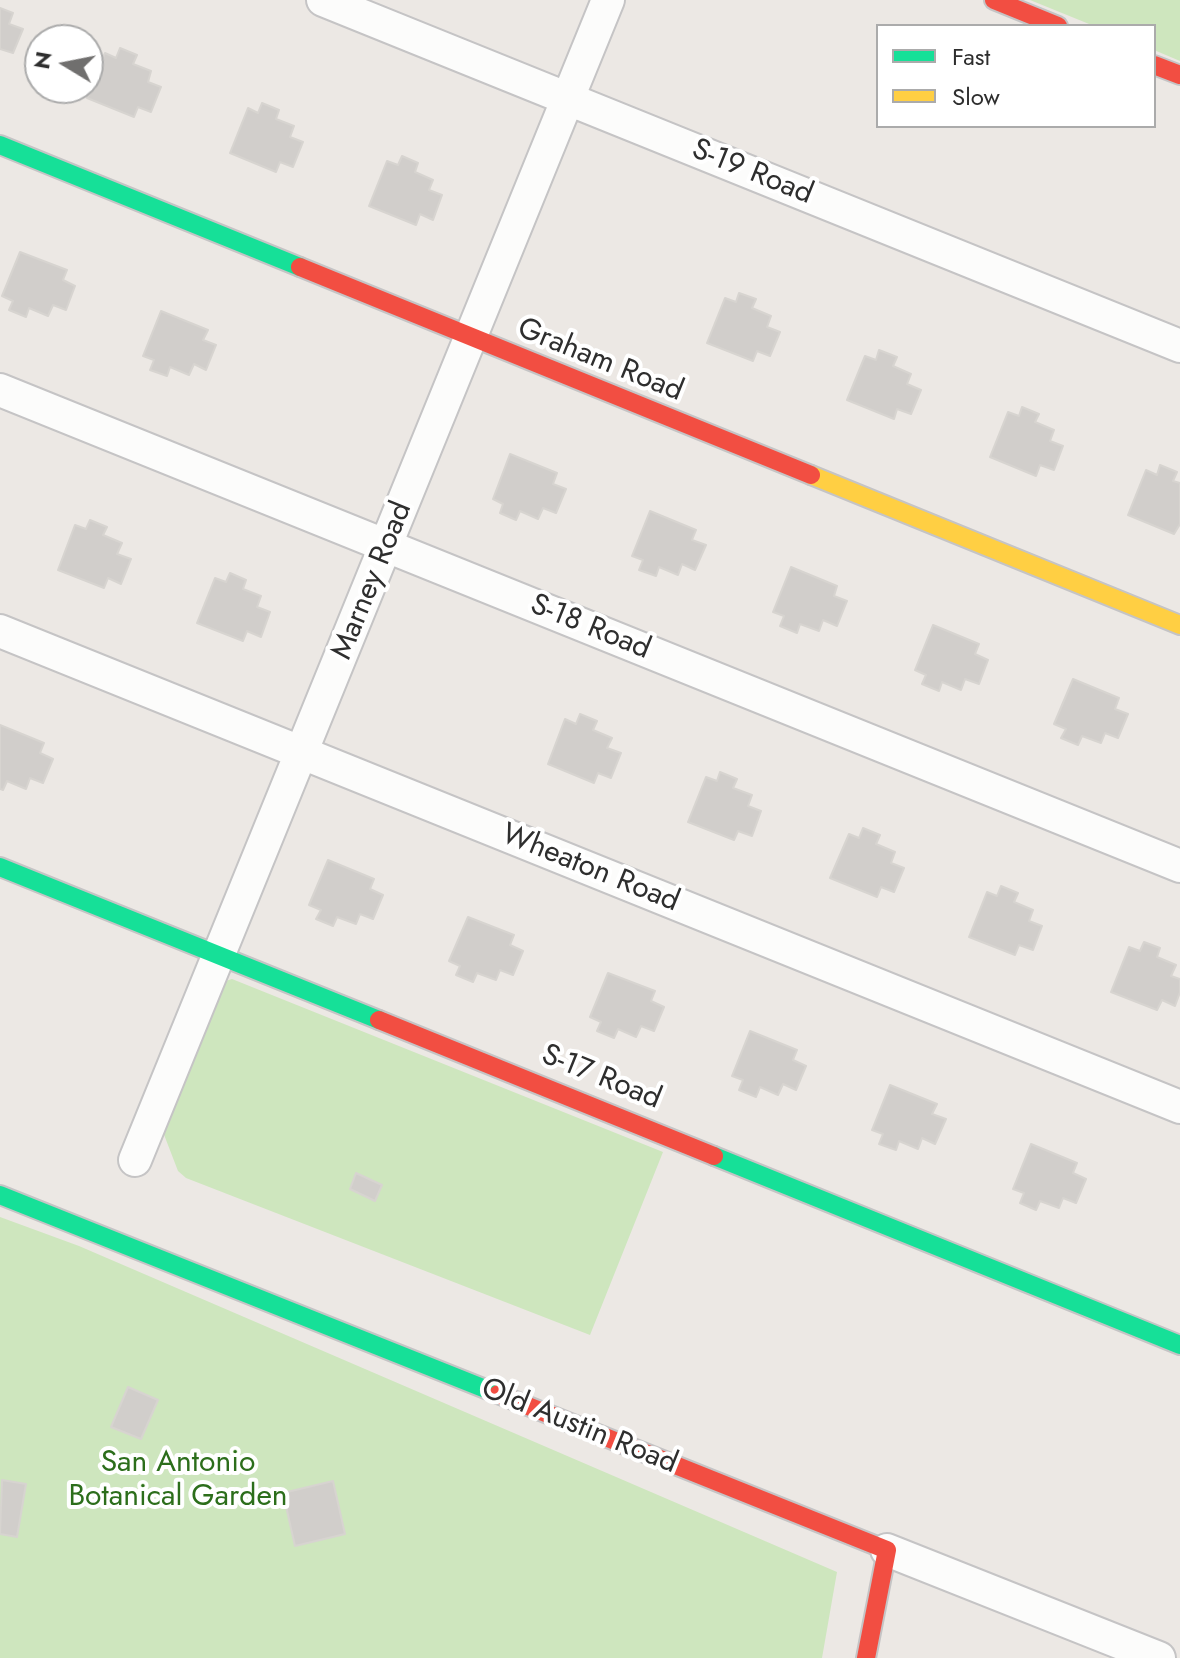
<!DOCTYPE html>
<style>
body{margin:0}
#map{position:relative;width:1180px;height:1658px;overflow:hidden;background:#ece8e4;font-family:Jost,sans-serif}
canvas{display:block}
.legend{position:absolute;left:876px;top:24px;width:280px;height:104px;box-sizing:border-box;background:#fff;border:2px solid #ababab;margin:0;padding:10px 14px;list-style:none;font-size:24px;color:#2e2e2e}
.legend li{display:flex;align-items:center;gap:16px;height:40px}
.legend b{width:40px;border:2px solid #ababab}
.north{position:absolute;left:24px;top:24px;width:80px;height:80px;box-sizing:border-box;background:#fff;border:2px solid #ababab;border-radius:50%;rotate:280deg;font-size:22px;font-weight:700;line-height:32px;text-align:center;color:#2e2e2e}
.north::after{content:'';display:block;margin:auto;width:28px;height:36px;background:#706f6e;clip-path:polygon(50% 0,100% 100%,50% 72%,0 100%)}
</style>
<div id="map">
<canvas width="1180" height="1658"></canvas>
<ul class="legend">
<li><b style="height:10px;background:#16e098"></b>Fast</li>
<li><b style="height:10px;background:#ffcf43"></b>Slow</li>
</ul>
<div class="north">N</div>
</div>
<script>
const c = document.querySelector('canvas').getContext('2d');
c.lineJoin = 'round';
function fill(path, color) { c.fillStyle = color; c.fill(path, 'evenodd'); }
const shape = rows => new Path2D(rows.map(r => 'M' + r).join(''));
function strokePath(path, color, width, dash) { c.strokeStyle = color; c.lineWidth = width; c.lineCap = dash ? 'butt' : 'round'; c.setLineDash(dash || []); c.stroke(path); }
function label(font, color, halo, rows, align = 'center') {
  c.font = font + ' Jost,sans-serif'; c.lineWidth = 8; c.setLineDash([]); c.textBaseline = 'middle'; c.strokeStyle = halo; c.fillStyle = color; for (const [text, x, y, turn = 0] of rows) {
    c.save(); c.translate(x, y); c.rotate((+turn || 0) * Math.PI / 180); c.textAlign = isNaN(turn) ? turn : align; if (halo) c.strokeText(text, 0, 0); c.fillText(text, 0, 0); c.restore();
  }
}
const green = shape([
 [1030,0,1180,0,1180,61,1154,50,1154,26,1094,26],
 [232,979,663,1152,590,1335,186,1178,178,1171,163,1132,222,982],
 [0,1217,79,1246,837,1572,822,1658,0,1658]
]);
const building = shape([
 [0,8,13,13,9,24,23,29,13,53,0,49,0,8],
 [120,48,137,55,133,64,151,71,148,82,161,87,151,112,138,107,134,117,87,98,105,53,116,58,120,48],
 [262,103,279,110,276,119,294,126,290,137,303,142,293,167,280,162,276,172,230,153,248,108,258,113,262,103],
 [402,156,418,163,415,172,433,180,429,190,442,195,433,220,420,214,416,225,369,206,387,161,398,165,402,156],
 [20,252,67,270,63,280,75,286,66,310,53,305,48,316,29,308,26,317,9,310,13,301,2,296,20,252],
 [739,293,756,299,752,308,771,316,767,327,780,332,770,356,757,351,753,361,707,343,725,298,736,302,739,293],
 [161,311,208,330,203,340,216,345,206,370,194,364,189,375,170,367,167,376,150,370,154,360,143,356,161,311],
 [879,350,897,357,893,366,911,374,907,384,921,390,911,414,897,409,894,419,847,400,865,356,876,360,879,350],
 [1022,407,1039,414,1035,422,1054,430,1050,441,1063,446,1054,470,1040,465,1036,476,990,457,1008,412,1019,416,1022,407],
 [510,454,557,473,553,484,566,489,556,513,543,508,538,519,520,511,516,520,500,513,503,504,493,499,510,454],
 [1160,465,1177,472,1173,481,1180,483,1180,524,1174,534,1128,515,1146,470,1157,475,1160,465],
 [650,511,696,530,692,540,706,545,695,570,682,564,678,575,659,567,656,576,639,570,643,560,632,556,650,511],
 [90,520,107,527,103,535,122,543,117,554,131,559,121,584,108,578,104,588,58,570,75,525,86,529,90,520],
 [791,567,837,586,834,596,847,601,837,626,823,620,819,631,800,624,797,633,780,626,784,616,773,612,791,567],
 [230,573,246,580,243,589,261,596,257,607,270,612,261,637,247,631,243,641,197,623,215,578,226,582,230,573],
 [933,625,979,644,975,654,988,660,979,684,965,679,961,690,942,682,939,691,922,684,926,675,915,670,933,625],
 [1073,679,1119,698,1115,709,1128,714,1118,738,1105,733,1101,743,1082,736,1078,745,1061,738,1066,729,1054,724,1073,679],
 [580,714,597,721,593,730,612,738,607,748,621,753,611,778,598,773,594,783,548,764,565,719,576,724,580,714],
 [0,725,44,743,40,753,53,759,43,783,30,778,26,789,7,781,3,790,0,789,0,725],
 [720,772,737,779,733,788,752,795,748,806,761,811,752,836,738,831,734,840,688,822,706,777,717,781,720,772],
 [863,828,880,835,876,844,895,852,891,863,904,868,894,892,881,887,877,897,830,878,849,834,859,838,863,828],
 [328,860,374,879,370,889,383,895,373,919,360,914,356,924,337,917,333,926,316,919,321,910,309,905,328,860],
 [1001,886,1018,893,1014,902,1033,910,1029,921,1042,926,1033,950,1019,945,1015,955,969,937,987,892,997,896,1001,886],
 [468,917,514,935,510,945,523,951,513,975,500,970,496,980,477,973,473,982,456,975,460,966,449,961,468,917],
 [1144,942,1160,948,1157,957,1176,965,1171,976,1180,979,1180,992,1175,1006,1162,1000,1157,1010,1111,992,1129,947,1140,951,1144,942],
 [608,973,655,991,651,1001,664,1007,654,1031,641,1026,636,1037,618,1029,614,1038,597,1031,601,1022,590,1017,608,973],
 [750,1031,797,1050,793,1060,806,1066,796,1090,783,1084,778,1095,760,1087,756,1097,739,1090,743,1080,732,1076,750,1031],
 [890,1085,937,1104,932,1114,946,1119,935,1144,922,1138,918,1149,899,1141,896,1150,879,1144,883,1134,872,1130,890,1085],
 [1031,1144,1077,1163,1073,1173,1086,1179,1076,1203,1063,1198,1059,1208,1040,1201,1036,1210,1020,1203,1024,1193,1013,1189,1031,1144],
 [356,1173,382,1185,375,1201,350,1189,356,1173],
 [128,1387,158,1400,141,1439,111,1427,128,1387],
 [2,1480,26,1484,17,1537,0,1534,2,1480],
 [333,1481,345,1534,295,1546,283,1493,333,1481]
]);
const street = shape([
 [323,0,1180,346],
 [0,390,1180,866],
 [0,631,1180,1107],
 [135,1160,608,0],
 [887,1550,1159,1658]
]);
const fast = shape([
 [0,145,300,267],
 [0,867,379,1020],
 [714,1156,1180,1345],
 [0,1195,498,1394]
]);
const slow = shape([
 [811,475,1180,625]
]);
const jam = shape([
 [994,0,1058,26],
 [1154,65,1180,75],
 [300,267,811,475],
 [379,1020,714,1156],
 [498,1394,887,1550,866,1658]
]);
const streetNames = [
 ["S-19 Road",752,173,22],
 ["Graham Road",600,361,22],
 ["Marney Road",373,581,-68],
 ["S-18 Road",590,628,22],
 ["Wheaton Road",590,869,22],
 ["S-17 Road",601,1078,22],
 ["Old Austin Road",579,1427,22]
];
const parkNames = [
 ["San Antonio",178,1464],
 ["Botanical Garden",178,1498]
];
fill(green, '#cee6be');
fill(building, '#d1cecb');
strokePath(building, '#d7d4d0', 2);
strokePath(street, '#c5c4c5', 36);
strokePath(fast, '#c5c4c5', 22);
strokePath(slow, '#c5c4c5', 22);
strokePath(jam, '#c5c4c5', 22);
strokePath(street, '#fcfcfb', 32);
strokePath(fast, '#16e098', 18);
strokePath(slow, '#ffcf43', 18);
strokePath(jam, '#f24e42', 18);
label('30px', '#2e2e2e', '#fff', streetNames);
label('30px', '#2c6e1b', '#fff', parkNames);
</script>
